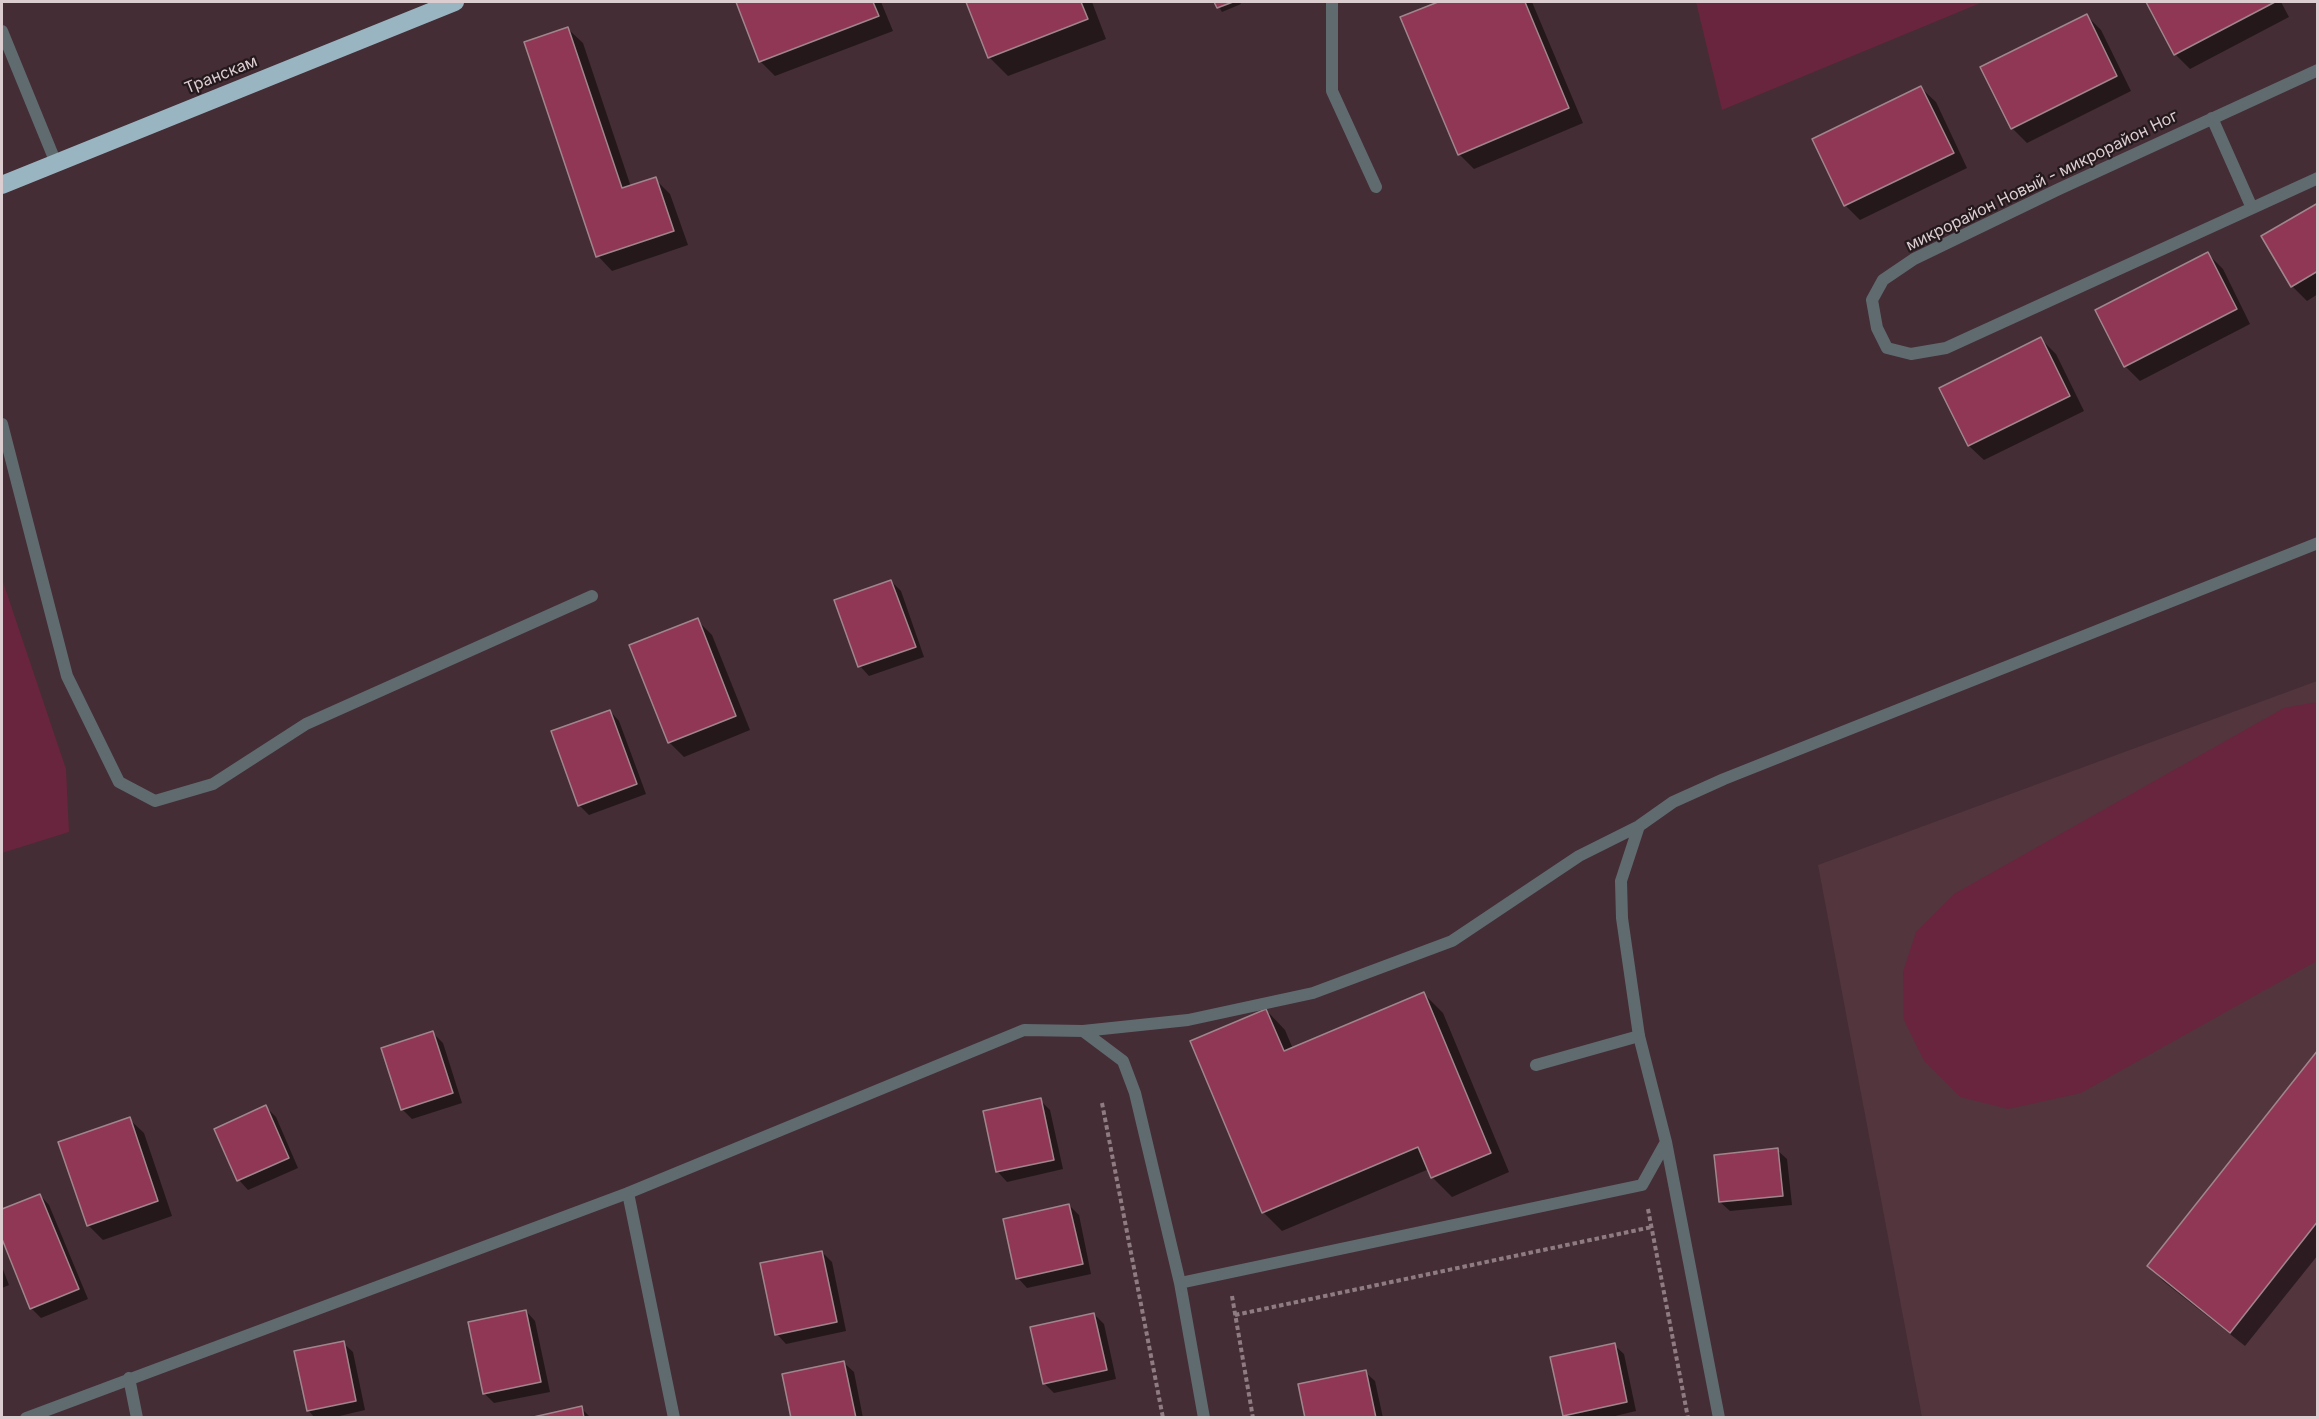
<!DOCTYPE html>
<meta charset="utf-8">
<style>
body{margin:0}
#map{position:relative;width:2319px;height:1419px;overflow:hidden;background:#442d34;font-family:Inter,sans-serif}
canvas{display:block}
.frame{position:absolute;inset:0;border:3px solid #dccdd1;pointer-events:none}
</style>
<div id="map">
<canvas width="2319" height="1419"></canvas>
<div class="frame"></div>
</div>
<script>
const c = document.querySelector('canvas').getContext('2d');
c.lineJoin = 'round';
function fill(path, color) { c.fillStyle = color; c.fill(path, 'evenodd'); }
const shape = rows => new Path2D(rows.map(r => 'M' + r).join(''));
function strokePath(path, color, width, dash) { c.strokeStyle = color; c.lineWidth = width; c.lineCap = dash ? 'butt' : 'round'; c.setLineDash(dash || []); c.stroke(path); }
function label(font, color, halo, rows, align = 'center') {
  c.font = font + ' Inter,sans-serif'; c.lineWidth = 4.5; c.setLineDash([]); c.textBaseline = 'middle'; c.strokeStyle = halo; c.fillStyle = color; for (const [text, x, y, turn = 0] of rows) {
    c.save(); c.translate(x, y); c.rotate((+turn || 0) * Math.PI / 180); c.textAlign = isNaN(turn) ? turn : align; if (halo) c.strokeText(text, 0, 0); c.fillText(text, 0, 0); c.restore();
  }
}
const built = shape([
 [2317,681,2317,1417,1922,1417,1818,865]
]);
const green = shape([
 [1696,2,1983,2,1722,110],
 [2,579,66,769,69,832,2,853],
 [2317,702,2317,961,2081,1093,2008,1109,1960,1097,1924,1061,1904,1020,1903,972,1916,932,1954,894,2284,708]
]);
const shadow = shape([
 [738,2,881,2,893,31,775,76,760,61],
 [967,2,1092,2,1106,39,1008,76,989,57],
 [1216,2,1240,2,1241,4,1222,12],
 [1442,2,1532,2,1583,123,1474,169,1459,154,1402,18],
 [2148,2,2281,2,2289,17,2190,69,2175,54],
 [2087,16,2101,30,2131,91,2027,143,2012,128],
 [568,29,583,43,631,187,655,179,670,194,688,245,612,271,598,256],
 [1921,88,1936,102,1967,168,1860,220,1845,205],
 [2318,205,2318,294,2307,301,2292,286],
 [2208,254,2223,269,2250,324,2140,381,2125,366],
 [2041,339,2056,354,2084,411,1984,460,1969,446,1941,389],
 [891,581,901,591,924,657,869,676,860,666],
 [697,620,712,635,750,730,684,757,669,742],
 [610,711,619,721,646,794,589,815,579,805],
 [1424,994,1443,1013,1509,1172,1452,1197,1432,1177,1429,1169,1282,1231,1263,1212,1266,1010,1285,1030,1293,1049],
 [433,1033,443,1043,462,1103,412,1119,402,1109],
 [2318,1052,2318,1255,2245,1346,2163,1281,2149,1266],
 [1040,1100,1050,1110,1063,1169,1007,1182,998,1172,985,1112],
 [266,1107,276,1117,298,1168,248,1190,239,1180],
 [129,1119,144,1133,172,1216,103,1240,88,1225],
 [1777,1150,1787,1159,1792,1205,1730,1211,1720,1202],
 [40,1195,49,1205,88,1299,41,1318,31,1308,2,1235,2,1211],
 [1069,1205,1079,1215,1091,1274,1027,1288,1018,1278],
 [822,1252,832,1262,846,1331,786,1344,777,1334],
 [2,1267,9,1285,2,1288],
 [526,1311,535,1321,550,1392,494,1403,484,1393],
 [1094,1314,1104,1324,1116,1379,1054,1393,1044,1383],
 [343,1343,353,1352,365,1410,331,1418,315,1418,308,1410],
 [1614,1345,1624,1354,1636,1411,1607,1418,1567,1418,1564,1415],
 [844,1363,854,1372,863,1418,792,1418],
 [1365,1372,1375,1381,1383,1418,1307,1418],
 [581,1408,591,1418,537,1418]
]);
const building = shape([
 [736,2,873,2,879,16,759,62,736,2],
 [966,2,1081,2,1088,19,988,58,966,2],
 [1214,2,1233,2,1217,8,1214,2],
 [1438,2,1525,2,1569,108,1458,155,1400,17,1438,2],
 [2146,2,2275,2,2174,55,2146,2],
 [2087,14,2117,76,2011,129,1980,67,2087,14],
 [568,27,622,188,656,177,674,231,596,257,524,42,568,27],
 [1921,86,1954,153,1844,206,1812,139,1921,86],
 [2318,203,2318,271,2291,287,2261,236,2318,203],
 [2208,252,2237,309,2124,367,2095,310,2208,252],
 [2041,337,2070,396,1968,446,1939,388,2041,337],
 [891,580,916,647,858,667,834,600,891,580],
 [698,618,736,716,668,743,629,645,698,618],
 [610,710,637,784,578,806,551,731,610,710],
 [1424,992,1491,1153,1431,1178,1418,1147,1262,1213,1190,1041,1266,1009,1284,1051,1424,992],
 [433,1031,453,1093,401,1110,381,1048,433,1031],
 [2318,1050,2318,1221,2230,1333,2147,1266,2318,1050],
 [1041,1098,1054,1160,996,1172,983,1111,1041,1098],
 [266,1105,289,1158,237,1181,214,1129,266,1105],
 [130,1117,158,1201,87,1226,58,1142,130,1117],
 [1778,1148,1783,1196,1719,1202,1714,1155,1778,1148],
 [40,1194,79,1289,30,1309,2,1239,2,1209,40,1194],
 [1069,1204,1083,1264,1016,1279,1003,1219,1069,1204],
 [822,1251,837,1322,775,1335,760,1263,822,1251],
 [526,1310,541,1382,483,1394,468,1322,526,1310],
 [1094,1313,1107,1370,1043,1384,1030,1327,1094,1313],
 [344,1341,356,1401,307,1411,294,1351,344,1341],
 [1615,1343,1627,1402,1563,1416,1550,1357,1615,1343],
 [844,1361,856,1418,791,1418,782,1374,844,1361],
 [1366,1370,1376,1418,1305,1418,1298,1384,1366,1370],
 [582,1406,584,1418,529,1418,582,1406]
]);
const path = shape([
 [1102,1103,1163,1418],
 [1648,1209,1688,1418],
 [1232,1296,1253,1418],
 [1235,1315,1652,1227]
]);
const lane = shape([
 [1332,2,1332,91,1376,187],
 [2,31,56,163],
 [1536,1065,1639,1036]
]);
const street = shape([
 [2318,70,2059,189,1914,259,1883,280,1872,300,1877,328,1887,348,1911,354,1946,348,2318,178],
 [2212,118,2252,208],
 [2,424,67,676,119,782,155,801,213,784,306,724,592,596],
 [1639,826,1621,881,1622,918,1639,1036,1666,1142,1719,1418],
 [1083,1031,1188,1020,1313,993,1452,941,1579,856,1639,826,1673,802,1724,779,2318,543],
 [628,1193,674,1418],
 [1180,1283,1642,1185,1666,1142],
 [129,1378,137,1418],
 [26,1418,628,1193,1024,1030,1083,1031,1123,1061,1135,1093,1180,1283,1204,1418]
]);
const highway = shape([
 [2,185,455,2]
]);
const streetNames = [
 ["Транскам",221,75,-22],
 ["микрорайон Новый - микрорайон Ног",2042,181,-26]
];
fill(built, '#53353e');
fill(green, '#69253d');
fill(shadow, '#0007');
fill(building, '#903756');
strokePath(building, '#a1858c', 1.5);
strokePath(path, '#8f7c82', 4, [4.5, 3]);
strokePath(lane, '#606b70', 12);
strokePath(street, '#606b70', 12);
strokePath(highway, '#9ab5c2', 18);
label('16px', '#dccdd1', '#24191c', streetNames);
</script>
